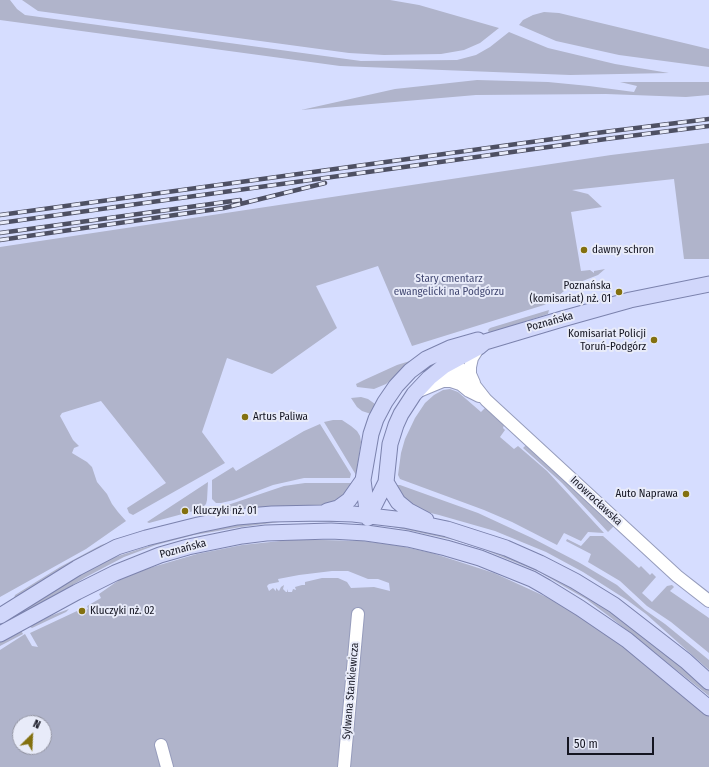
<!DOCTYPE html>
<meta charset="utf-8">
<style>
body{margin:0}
#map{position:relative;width:709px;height:767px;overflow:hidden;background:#d6ddff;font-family:"Fira Sans Condensed",sans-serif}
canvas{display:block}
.north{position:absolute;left:12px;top:715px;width:40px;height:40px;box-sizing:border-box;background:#e8ebf9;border:1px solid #9395a3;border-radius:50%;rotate:24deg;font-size:11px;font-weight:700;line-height:16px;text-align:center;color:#141521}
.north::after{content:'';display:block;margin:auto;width:14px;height:18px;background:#83700f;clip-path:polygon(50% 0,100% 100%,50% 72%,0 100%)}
.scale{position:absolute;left:567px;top:737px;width:87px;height:18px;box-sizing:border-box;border:2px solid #141521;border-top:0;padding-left:5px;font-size:12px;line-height:14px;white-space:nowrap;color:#141521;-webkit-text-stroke:3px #e8ebf9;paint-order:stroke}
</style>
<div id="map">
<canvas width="709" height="767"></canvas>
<div class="north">N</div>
<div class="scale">50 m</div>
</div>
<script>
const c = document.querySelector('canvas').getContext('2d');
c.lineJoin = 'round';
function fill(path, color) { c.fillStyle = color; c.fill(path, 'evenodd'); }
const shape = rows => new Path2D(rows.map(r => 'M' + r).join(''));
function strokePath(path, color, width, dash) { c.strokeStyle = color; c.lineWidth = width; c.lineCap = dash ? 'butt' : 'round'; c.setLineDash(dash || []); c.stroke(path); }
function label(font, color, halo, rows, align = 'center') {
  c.font = font + ' "Fira Sans Condensed",sans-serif'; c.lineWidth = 4; c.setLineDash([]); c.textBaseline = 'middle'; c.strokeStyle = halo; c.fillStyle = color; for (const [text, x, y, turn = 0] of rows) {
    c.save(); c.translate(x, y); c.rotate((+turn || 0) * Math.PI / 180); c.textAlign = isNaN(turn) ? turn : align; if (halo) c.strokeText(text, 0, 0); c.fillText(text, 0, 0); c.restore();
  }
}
const green = shape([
 [0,0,10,0,17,9,25,15,361,61,457,60,476,55,490,47,509,32,548,48,615,64,669,73,570,75,340,66,0,20],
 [22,0,390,0,419,5,499,28,480,43,464,50,441,54,384,55,349,53,38,11],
 [544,12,559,13,709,49,709,67,619,55,556,41,519,25,523,20,533,15],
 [477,80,548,82,589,86,634,92,637,86,620,82,709,82,709,95,686,97,606,94,476,95,301,110,395,89],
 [709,143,709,259,684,259,674,179,572,190,588,194,602,207,571,212,581,271,590,270,594,273,594,271,605,269,598,275,570,286,552,301,544,305,412,346,378,266,316,286,337,328,272,374,227,358,202,432,225,463,133,515,129,513,127,508,166,483,101,401,62,413,60,416,73,440,79,446,74,448,72,453,87,462,92,467,97,482,107,494,112,504,118,512,126,521,86,549,0,597,0,247,611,155],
 [549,310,548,314,489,333,488,330,490,328],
 [410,361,410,363,386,384,374,389,357,387,356,384,364,380,397,365],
 [450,389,458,392,481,412,485,408,504,425,503,428,505,430,500,437,514,449,518,446,547,471,604,533,588,532,581,541,564,533,557,545,512,522,484,510,400,479,398,475,401,453,405,439,415,418,425,403,434,395,443,390],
 [361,397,368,399,375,404,371,414,362,411,357,407,351,398],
 [333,420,342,420,351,426,357,431,360,436,361,442,356,475,324,422],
 [320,424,351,474,350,478,304,478,273,485,234,500,221,503,216,503,212,499,212,480,233,467,236,471,304,431],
 [526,445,614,526,608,532,562,483,523,448],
 [208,482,207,500,206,504,201,509,149,523,147,522],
 [305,483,354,483,346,497,328,505,288,506,253,509,218,510,218,511,207,512,284,486],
 [394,485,400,485,478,513,532,538,580,563,617,585,645,610,665,624,709,660,709,670,646,614,627,600,583,572,546,552,495,531,439,515,418,510,407,504],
 [340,519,340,522,287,521,241,527,194,535,156,545,124,557,86,577,23,615,20,609,106,560,161,542,223,527,251,523,276,520],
 [164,525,155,532,15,600,14,598,15,595,60,567,101,545],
 [384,525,420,529,486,547,553,576,600,603,709,687,709,696,610,617,586,599,539,572,485,550,454,540],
 [590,536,603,536,639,568,641,566,650,575,652,573,656,577,642,593,652,602,667,586,672,585,674,587,670,591,709,618,709,653,671,622,647,606,620,581,588,562,591,554,566,541,567,539,581,546],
 [290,540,323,540,363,541,400,546,432,553,494,573,553,600,598,627,709,713,709,767,0,767,0,650,25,634,32,646,38,647,30,633,77,611,79,613,88,609,87,606,101,598,99,594,119,580,146,569,197,554,242,545],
 [332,571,348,571,368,579,378,579,389,583,390,591,374,587,351,588,347,582,338,578,322,578,305,582,305,585,302,585,295,587,296,590,293,589,292,592,288,592,287,589,287,592,286,592,283,589,284,585,281,587,279,591,276,588,276,591,273,588,269,591,267,586,269,584,279,582,278,579,299,575],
 [20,723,44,723,44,747,20,747],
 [69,609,66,612,32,628,30,627,28,624],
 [20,628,23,634,0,646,0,640]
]);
const minor = shape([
 [447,358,450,362,457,365,475,386,486,400,677,576,709,601],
 [450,362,449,371,452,377,469,391,479,396],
 [474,383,470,374,470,367,472,358,479,347],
 [419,391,443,381,451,381,460,384],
 [161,745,167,767],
 [344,767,358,614]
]);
const major = shape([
 [386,482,398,502,409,511,426,520],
 [327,511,338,508,349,500,363,480],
 [369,516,386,482,390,444,396,425,401,414,414,394,429,378,444,366,479,347,485,342,562,319,630,300,709,284],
 [368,518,363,480,371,434,376,419,385,402,396,386,410,371,426,359,450,348,478,340],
 [0,616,77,568,117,547,146,538,198,525,237,517,272,514,322,513,353,514,404,520,447,529,506,548,540,563,575,581,614,605,686,661,709,682],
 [0,634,77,592,115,573,160,555,188,547,242,536,266,533,331,531,366,533,408,539,446,548,480,558,532,579,546,587,580,608,627,640,709,708]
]);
const rail = shape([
 [0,215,604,132,709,119],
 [0,223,606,139,709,126],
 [0,233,240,200],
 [0,240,224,208,325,183]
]);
const markers = [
 [584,250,4,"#83700f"],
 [619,292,4,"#83700f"],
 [654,340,4,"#83700f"],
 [245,417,4,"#83700f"],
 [686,494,4,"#83700f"],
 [185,511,4,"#83700f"],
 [82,611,4,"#83700f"]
];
const poiNames = [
 ["dawny schron",592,250],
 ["Poznańska",611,286,"right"],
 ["(komisariat) nż. 01",611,299,"right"],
 ["Komisariat Policji",646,334,"right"],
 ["Toruń-Podgórz",646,347,"right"],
 ["Artus Paliwa",253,417],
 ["Auto Naprawa",678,494,"right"],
 ["Kluczyki nż. 01",193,511],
 ["Kluczyki nż. 02",90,611]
];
const parkNames = [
 ["Stary cmentarz",449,279],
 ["ewangelicki na Podgórzu",449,292]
];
const streetNames = [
 ["Poznańska",550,322,-16],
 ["Inowrocławska",596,501,43],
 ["Poznańska",183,549,-15],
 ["Sylwana Stankiewicza",351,691,-85]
];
fill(green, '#b0b4cb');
strokePath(minor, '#969cbc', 14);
strokePath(major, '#7b82ad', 17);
strokePath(minor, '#fff', 12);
strokePath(major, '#d1d7fb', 15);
strokePath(rail, '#4e5063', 4.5);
strokePath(rail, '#e8ebf9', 3, [9]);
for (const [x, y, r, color] of markers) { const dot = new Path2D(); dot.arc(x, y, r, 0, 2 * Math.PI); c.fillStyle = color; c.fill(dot); strokePath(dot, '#e8ebf9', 1.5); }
label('11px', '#141521', '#e8ebf9', poiNames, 'left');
label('11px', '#434973', '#e8ebf9', parkNames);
label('11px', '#141521', '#e8ebf9', streetNames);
</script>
